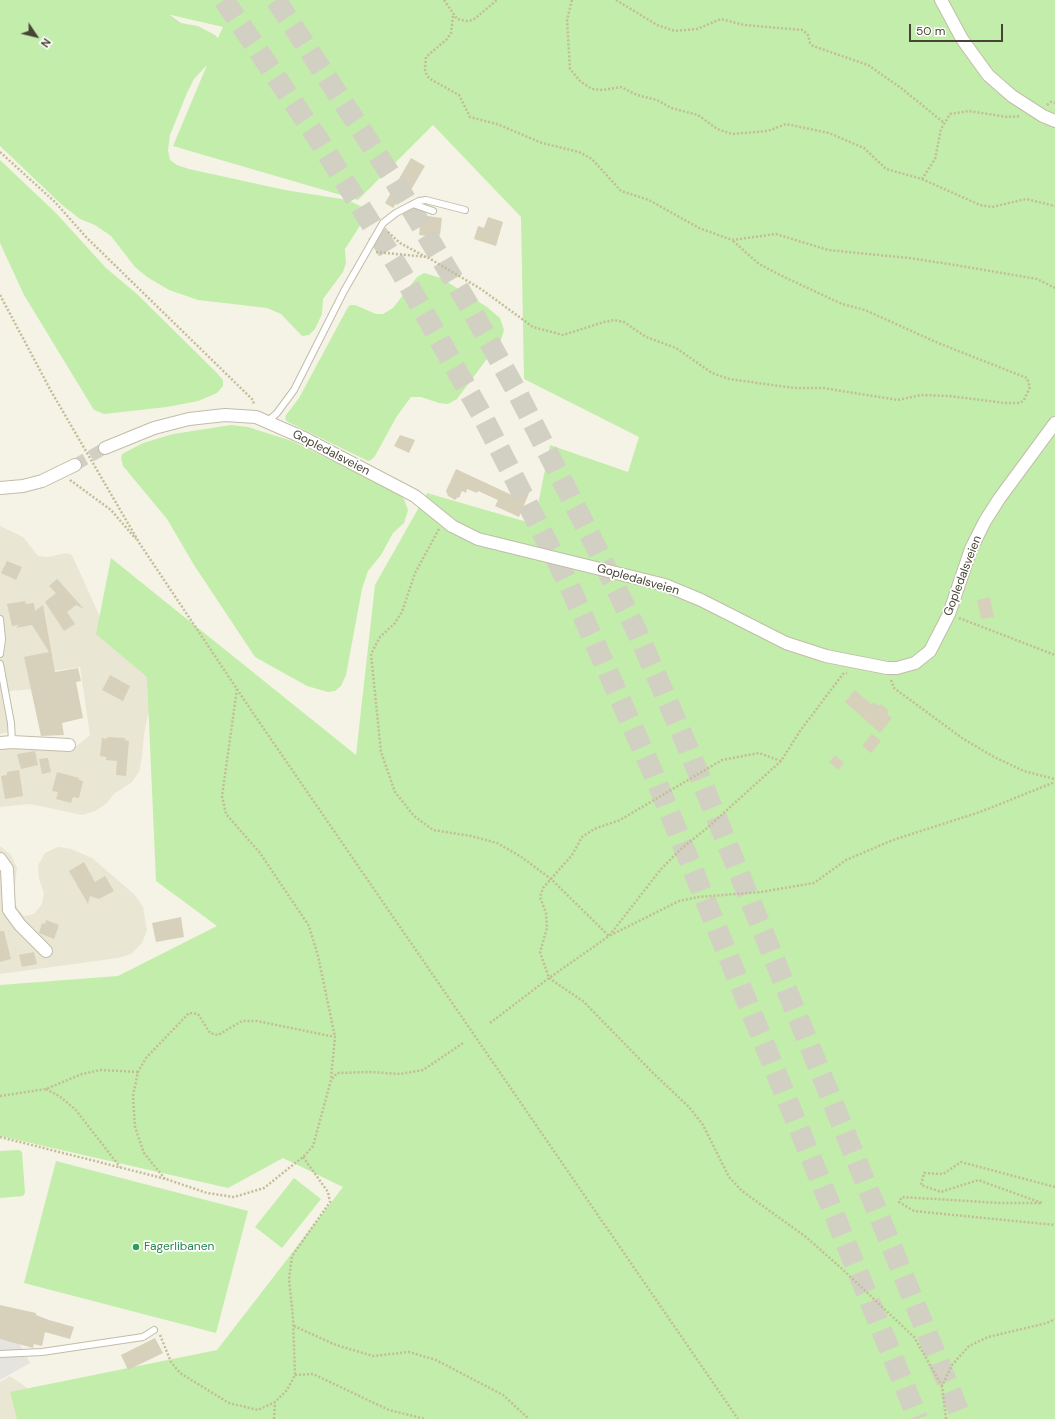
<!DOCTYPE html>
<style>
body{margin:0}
#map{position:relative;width:1055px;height:1419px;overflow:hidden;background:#f5f3e6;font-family:"DM Sans",sans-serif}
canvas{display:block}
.north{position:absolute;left:16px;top:16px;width:40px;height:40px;-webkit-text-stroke:3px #fff;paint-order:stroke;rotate:125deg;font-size:11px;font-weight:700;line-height:16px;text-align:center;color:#484435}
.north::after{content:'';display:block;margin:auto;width:14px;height:18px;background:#484435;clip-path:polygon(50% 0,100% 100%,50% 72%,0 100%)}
.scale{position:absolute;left:909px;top:24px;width:94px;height:18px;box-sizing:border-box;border:2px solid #484435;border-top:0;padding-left:5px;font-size:12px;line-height:14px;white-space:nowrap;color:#484435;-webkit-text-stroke:3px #fff;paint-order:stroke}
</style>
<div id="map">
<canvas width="1055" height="1419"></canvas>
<div class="north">N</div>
<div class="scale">50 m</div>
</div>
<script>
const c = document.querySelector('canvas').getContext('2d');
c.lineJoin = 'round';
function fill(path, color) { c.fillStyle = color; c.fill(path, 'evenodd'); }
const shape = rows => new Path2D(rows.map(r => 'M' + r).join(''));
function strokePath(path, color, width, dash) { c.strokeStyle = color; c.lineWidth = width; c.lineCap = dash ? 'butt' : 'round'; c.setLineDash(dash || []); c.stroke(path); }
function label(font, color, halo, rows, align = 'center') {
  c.font = font + ' "DM Sans",sans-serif'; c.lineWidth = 3.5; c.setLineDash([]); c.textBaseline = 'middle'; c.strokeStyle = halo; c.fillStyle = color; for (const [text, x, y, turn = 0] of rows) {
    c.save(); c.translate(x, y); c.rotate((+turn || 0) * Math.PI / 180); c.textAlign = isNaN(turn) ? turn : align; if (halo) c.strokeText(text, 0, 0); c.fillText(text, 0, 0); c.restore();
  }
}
const residential = shape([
 [0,526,23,537,38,556,49,557,66,553,72,555,101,619,152,673,152,697,144,734,142,757,139,772,132,782,114,794,106,804,95,811,82,815,30,804,0,807,0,749,6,748,74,748,90,735,80,667,53,671,55,687,1,692,9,732,0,734],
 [0,846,11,855,17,868,13,900,18,909,24,916,34,914,42,904,44,893,39,879,38,865,45,853,58,847,71,849,92,858,134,894,143,907,147,930,142,943,131,954,118,958,0,974],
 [10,1376,30,1390,22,1419,0,1419,0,1382]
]);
const green = shape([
 [0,0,1055,0,1055,1419,17,1419,10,1392,217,1350,343,1187,283,1158,228,1188,0,1136,0,985,118,976,217,926,156,881,147,677,96,634,111,558,356,755,375,585,427,493,534,524,550,445,628,472,639,437,524,379,521,217,433,125,358,200,173,146,207,65,194,79,187,93,170,135,168,150,170,160,177,165,189,169,285,190,348,200,362,207,365,218,345,249,346,263,343,272,323,299,322,314,315,329,309,335,302,336,281,314,267,308,198,300,169,290,147,277,135,267,111,236,95,225,80,219,62,205,0,146],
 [170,15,171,15,223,27,218,38,215,35,198,26,181,23],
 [0,160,56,213,106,268,137,294,217,373,223,380,223,386,217,393,198,401,167,407,104,414,94,410,24,295,0,243],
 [424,273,441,278,487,307,500,318,504,330,501,340,457,399,448,404,439,403,421,397,411,397,397,416,375,456,371,460,368,461,288,422,285,419,286,415,299,398,348,307,350,305,355,305,376,314,383,314,393,308,417,277],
 [231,425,248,427,292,441,333,461,398,494,404,499,408,510,404,523,393,533,381,555,368,571,362,589,346,675,341,686,335,691,328,692,307,686,255,657,194,565,167,519,123,466,121,458,122,454,143,443,173,434],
 [19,1150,22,1152,25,1193,23,1196,0,1198,0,1151],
 [56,1161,248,1211,216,1333,24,1283],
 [294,1178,321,1199,282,1248,255,1227]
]);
const parking = shape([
 [0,1338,19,1343,30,1363,0,1380]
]);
const building = shape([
 [411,158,425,166,405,200,400,197,393,208,385,203],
 [421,215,442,218,440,235,436,234,436,237,419,235],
 [488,217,503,222,496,246,474,239,478,226,484,228],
 [400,435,415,440,409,453,394,446],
 [456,469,516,497,521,487,530,491,519,517,495,506,498,500,478,491,477,493,467,489,466,493,462,491,459,498,458,497,455,500,448,496,446,491],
 [7,561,22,567,16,580,1,573],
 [57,579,84,609,76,605,67,612,75,624,64,631,45,602,56,593,49,586],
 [990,597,994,617,981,619,977,600],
 [25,601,26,604,34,603,35,611,43,605,55,672,78,668,81,681,76,682,83,718,62,723,64,735,41,736,24,657,49,652,32,625,16,628,19,625,12,626,7,604],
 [110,675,130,686,123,701,102,690],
 [855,690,871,704,873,702,879,706,881,704,889,711,887,714,892,718,880,733,845,702],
 [872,734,881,741,871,753,862,746],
 [107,737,125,738,125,740,129,741,126,776,116,775,117,761,106,760,106,757,100,756,102,738,107,739],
 [35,751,38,765,21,769,17,754],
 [835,755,844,763,838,770,829,762],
 [48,758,51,772,42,774,39,759],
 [19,770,23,796,5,799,1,776,7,775,7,772],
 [57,772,79,778,79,780,83,781,79,798,73,797,71,803,56,799,58,792,52,791],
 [84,862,95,882,105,876,114,891,99,899,90,896,88,904,69,871],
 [181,917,184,937,156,942,152,923],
 [46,920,59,925,54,939,39,933,42,923,45,924],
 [0,931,4,931,11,959,0,962],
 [34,952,37,964,22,967,19,955],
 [0,1305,36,1313,36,1315,49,1320,74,1327,70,1339,45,1332,42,1346,34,1344,33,1348,0,1339],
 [155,1338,163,1353,128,1370,121,1355]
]);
const minorTunnel = shape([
 [75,465,105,448]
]);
const motorwayTunnel = shape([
 [224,0,320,142,400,270,483,417,569,585,654,775,918,1419],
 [276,0,394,180,471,309,517,392,598,551,639,636,688,748,962,1419]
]);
const path = shape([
 [444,0,457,19,467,21,473,20,497,0],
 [572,0,567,20,570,69,581,82,592,89,603,90,621,87,637,95,657,100,671,108,698,115,717,129,732,134,768,131,786,124,829,133,864,148,886,169,922,179,935,159,941,129,950,114,969,111,1007,117,1021,116],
 [616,0,657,25,675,31,697,29,721,19,744,25,803,30,808,35,810,43,813,46,868,65,901,88,943,122],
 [453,16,451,33,447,39,426,57,425,70,427,76,432,80,459,95,470,117,497,124,542,143,579,152,592,159,621,191,649,200,699,228,732,240,776,234,828,250,909,258,955,265,1037,279,1055,288],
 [1047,105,1051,102,1055,103],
 [0,152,55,202,86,237,253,400,254,405],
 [922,179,980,205,992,207,1026,199,1055,206],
 [388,232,400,243,426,257],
 [376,252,427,257,481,289,533,327,563,335,604,322,614,320,624,322,646,337,676,348,712,373,729,379,794,388,823,388,898,400,921,395,950,396,1004,403,1020,403,1024,400,1030,387,1027,378,938,343,865,310,842,304,784,277,759,264,732,240],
 [0,295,51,391,140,544,253,713,738,1419],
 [70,480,111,510,136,539],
 [439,529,415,573,402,612,394,624,380,637,371,654,381,752,395,792,414,816,433,830,471,836,497,843,520,856,551,879,609,936,679,901,698,897,761,892,814,883,846,860,893,840,980,812,1055,782],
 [959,618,1055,655],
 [891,680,894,688,962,738,994,757,1024,771,1055,779],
 [237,689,222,796,226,814,260,853,309,926,318,956,335,1037],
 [781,761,759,753,722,760,620,820,594,829,582,837,572,855,543,888,540,897,546,913,547,928,540,952,549,978,584,1002,653,1073,689,1107,703,1125,729,1177,742,1191,806,1237,840,1267,914,1337,942,1386],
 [490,1023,549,978,609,936,661,869,681,849,706,829,781,761,800,731,843,674,847,673],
 [46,1089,59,1096,75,1109,120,1167],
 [0,1096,46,1089,82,1074,101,1070,138,1072],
 [0,1137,166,1179,207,1193,234,1197,264,1188,303,1157,313,1146,331,1080,337,1073,371,1072,400,1074,423,1070,463,1043],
 [165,1179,144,1153,135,1127,133,1096,138,1072,146,1058,189,1013,198,1014,210,1033,218,1035,242,1021,257,1021,335,1037,331,1078],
 [1055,1187,961,1162,943,1174,924,1173,921,1185,941,1192,978,1180,1042,1203,1000,1203,902,1197,899,1202,914,1211,1055,1225],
 [294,1326,336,1345,373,1356,409,1352,436,1360,503,1395,529,1419],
 [160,1335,171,1362,180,1373,229,1403,258,1410,275,1402,287,1390,295,1375,293,1318,289,1279,292,1256,330,1202,328,1192,303,1157],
 [295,1375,313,1374,389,1410,425,1419],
 [274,1419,275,1402],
 [946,1419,942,1386,952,1365,969,1346,988,1337,1047,1323,1055,1319]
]);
const service = shape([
 [413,204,433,211],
 [267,422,277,413,294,390,344,291,383,223,396,213,419,201,426,200,465,210],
 [0,619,2,639,0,654],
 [0,664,11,723,12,742],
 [0,1354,42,1352,143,1337,154,1330]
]);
const minor = shape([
 [941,0,962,39,988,75,1012,96,1043,116,1055,121],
 [105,448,154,428,189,419,225,415,256,417,304,438,415,496,452,526,478,539,665,585,701,600,786,643,826,656,887,668,897,668,915,663,930,651,949,614,971,549,985,521,999,499,1055,423],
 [0,488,23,486,42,481,75,465],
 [0,743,12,742,69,745],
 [0,859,7,869,9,910,20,925,46,951]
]);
const markers = [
 [136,1247,4,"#2e9e5b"]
];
const streetNames = [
 ["Gopledalsveien",331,453,27],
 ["Gopledalsveien",963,576,-69],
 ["Gopledalsveien",638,580,16]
];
const leisureNames = [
 ["Fagerlibanen",144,1247]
];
fill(residential, '#e9e6d4');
fill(green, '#c3edab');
fill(parking, '#e5e4df');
fill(building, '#d7d1bb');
strokePath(minorTunnel, '#d2d0c3', 12, [12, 6]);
strokePath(motorwayTunnel, '#d2d0c3', 21, [21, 10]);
strokePath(service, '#c1bda8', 8);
strokePath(minor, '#c1bda8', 14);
strokePath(path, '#c4bc98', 2.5, [2, 2]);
strokePath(service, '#fff', 6);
strokePath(minor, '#fff', 12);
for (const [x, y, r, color] of markers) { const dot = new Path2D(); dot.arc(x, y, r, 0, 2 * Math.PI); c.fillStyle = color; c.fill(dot); strokePath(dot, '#fff', 1.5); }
label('12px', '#484435', '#fff', streetNames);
label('12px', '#27864d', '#fff', leisureNames, 'left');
</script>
